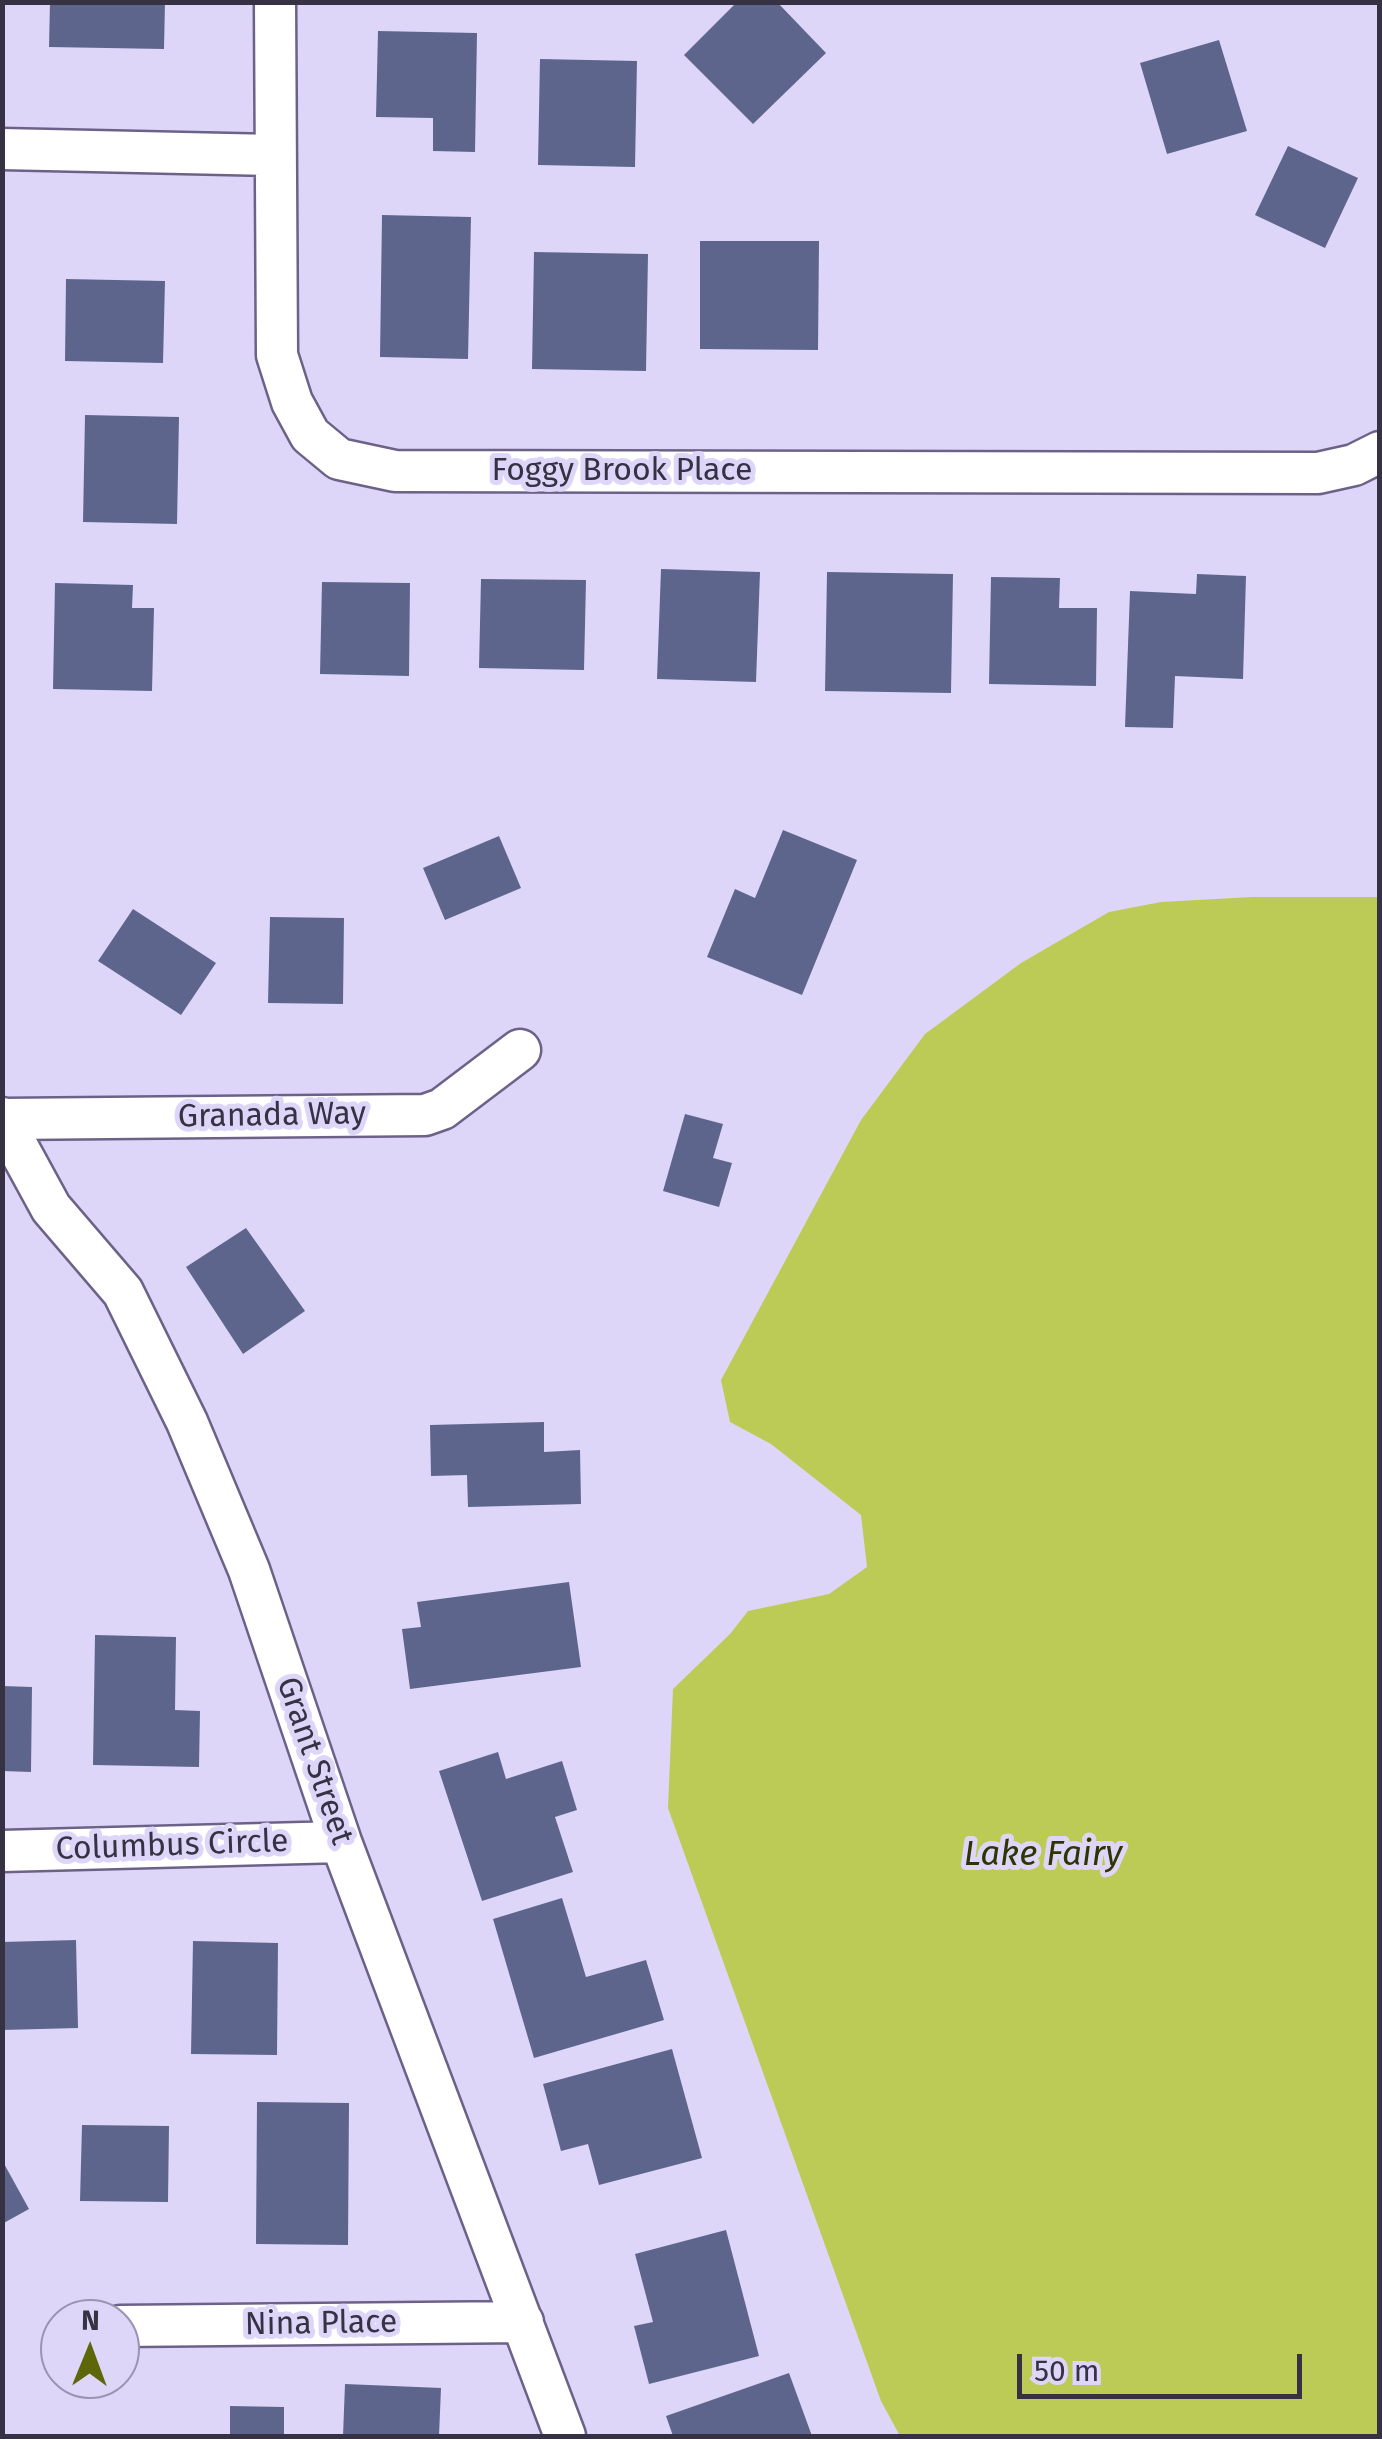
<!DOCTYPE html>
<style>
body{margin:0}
#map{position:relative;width:1382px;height:2439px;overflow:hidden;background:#ded6f9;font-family:"Fira Sans",sans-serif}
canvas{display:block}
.frame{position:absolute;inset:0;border:5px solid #363243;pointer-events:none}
.north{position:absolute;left:40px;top:2299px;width:100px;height:100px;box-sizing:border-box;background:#ded6f9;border:2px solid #9b94b0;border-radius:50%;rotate:1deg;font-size:28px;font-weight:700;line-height:40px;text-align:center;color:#363243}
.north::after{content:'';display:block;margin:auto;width:35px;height:45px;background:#5d6709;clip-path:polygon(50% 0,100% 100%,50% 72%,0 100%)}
.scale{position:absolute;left:1017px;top:2354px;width:285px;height:45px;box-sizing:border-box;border:5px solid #363243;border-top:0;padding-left:12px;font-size:30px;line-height:35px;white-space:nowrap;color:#363243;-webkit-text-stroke:8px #ded6f9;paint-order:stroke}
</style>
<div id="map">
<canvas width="1382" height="2439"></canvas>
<div class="frame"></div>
<div class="north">N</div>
<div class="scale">50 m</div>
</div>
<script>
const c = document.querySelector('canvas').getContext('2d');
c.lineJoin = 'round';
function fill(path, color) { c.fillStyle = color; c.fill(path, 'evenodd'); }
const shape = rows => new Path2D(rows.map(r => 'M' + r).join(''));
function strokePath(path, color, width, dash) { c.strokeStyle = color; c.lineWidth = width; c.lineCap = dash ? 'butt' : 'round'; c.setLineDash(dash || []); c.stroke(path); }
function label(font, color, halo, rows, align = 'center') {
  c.font = font + ' "Fira Sans",sans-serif'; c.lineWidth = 10; c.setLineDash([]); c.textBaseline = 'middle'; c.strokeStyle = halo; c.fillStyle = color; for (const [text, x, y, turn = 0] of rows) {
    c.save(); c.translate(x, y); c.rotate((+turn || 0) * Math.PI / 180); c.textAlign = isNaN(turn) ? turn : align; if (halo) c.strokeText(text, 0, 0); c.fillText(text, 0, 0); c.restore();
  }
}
const water = shape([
 [1252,897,1379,897,1379,2436,900,2436,881,2401,668,1808,673,1689,730,1634,748,1611,829,1594,867,1567,861,1515,771,1444,730,1422,721,1380,861,1120,925,1034,1021,963,1109,912,1161,902]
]);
const building = shape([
 [50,2,165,2,164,49,49,47],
 [737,2,777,2,826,53,753,124,684,55],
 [378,31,477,33,475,152,433,151,433,118,376,117],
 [1219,40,1247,131,1167,154,1140,63],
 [540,59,637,61,635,167,538,165],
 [1288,146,1358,178,1325,248,1255,215],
 [382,215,471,217,468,359,380,357],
 [700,241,819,241,818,350,700,349],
 [534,252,648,254,646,371,532,369],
 [66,279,165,281,163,363,65,361],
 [85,415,179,417,177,524,83,522],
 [661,569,760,572,756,682,657,679],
 [827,572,953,574,951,693,825,691],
 [1197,574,1246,576,1243,679,1175,676,1173,728,1125,727,1130,591,1196,594],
 [991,577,1060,578,1059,608,1097,608,1096,686,989,684],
 [481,579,586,580,584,670,479,668],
 [322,582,410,583,409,676,320,674],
 [55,583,133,585,132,608,154,608,152,691,53,689],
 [783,830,857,860,802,995,707,957,735,889,755,898],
 [499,836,521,888,445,920,423,868],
 [133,909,216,963,181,1015,98,961],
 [270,917,344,918,343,1004,268,1003],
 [685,1114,723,1124,713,1158,732,1163,719,1207,663,1191],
 [246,1228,305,1311,243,1354,186,1267],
 [544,1422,544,1452,580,1450,581,1504,468,1507,467,1475,431,1476,430,1425],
 [569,1582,581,1667,410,1689,402,1629,421,1627,417,1602],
 [95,1635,176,1637,175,1710,200,1711,199,1767,93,1765],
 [2,1686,32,1687,31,1772,2,1771],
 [498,1752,506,1779,562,1761,577,1810,555,1817,573,1872,482,1901,439,1771],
 [562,1898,586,1977,646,1960,664,2020,534,2058,493,1919],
 [76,1940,78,2028,2,2030,2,1942],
 [193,1941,278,1943,277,2055,191,2054],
 [672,2049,702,2158,599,2185,588,2144,561,2151,543,2084],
 [257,2102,349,2103,348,2245,256,2244],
 [82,2125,169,2126,168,2202,80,2201],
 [2,2160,29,2209,2,2224],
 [726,2230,759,2356,649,2384,634,2326,653,2322,635,2254],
 [789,2373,812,2436,673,2436,666,2416],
 [345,2384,441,2388,439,2436,343,2436],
 [230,2406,284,2407,284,2436,230,2436]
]);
const minor = shape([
 [275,2,277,355,292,402,310,435,339,459,395,471,1318,473,1354,465,1380,452],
 [2,149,273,155],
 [2,1118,51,1208,123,1292,187,1422,249,1570,341,1842,565,2436],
 [4,1119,425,1115,442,1109,520,1050],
 [2,1851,341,1842],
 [120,2326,523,2322]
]);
const streetNames = [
 ["Foggy Brook Place",622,471],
 ["Granada Way",272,1116,-1],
 ["Grant Street",314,1761,71],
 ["Columbus Circle",172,1846,-2],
 ["Nina Place",321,2324,-1]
];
const waterNames = [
 ["Lake Fairy",1043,1855]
];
fill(water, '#bbcb55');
fill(building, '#5e658c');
strokePath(minor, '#6c6288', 45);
strokePath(minor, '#fff', 40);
label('32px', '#363243', '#ded6f9', streetNames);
label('italic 35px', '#2f3502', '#ded6f9', waterNames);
</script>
